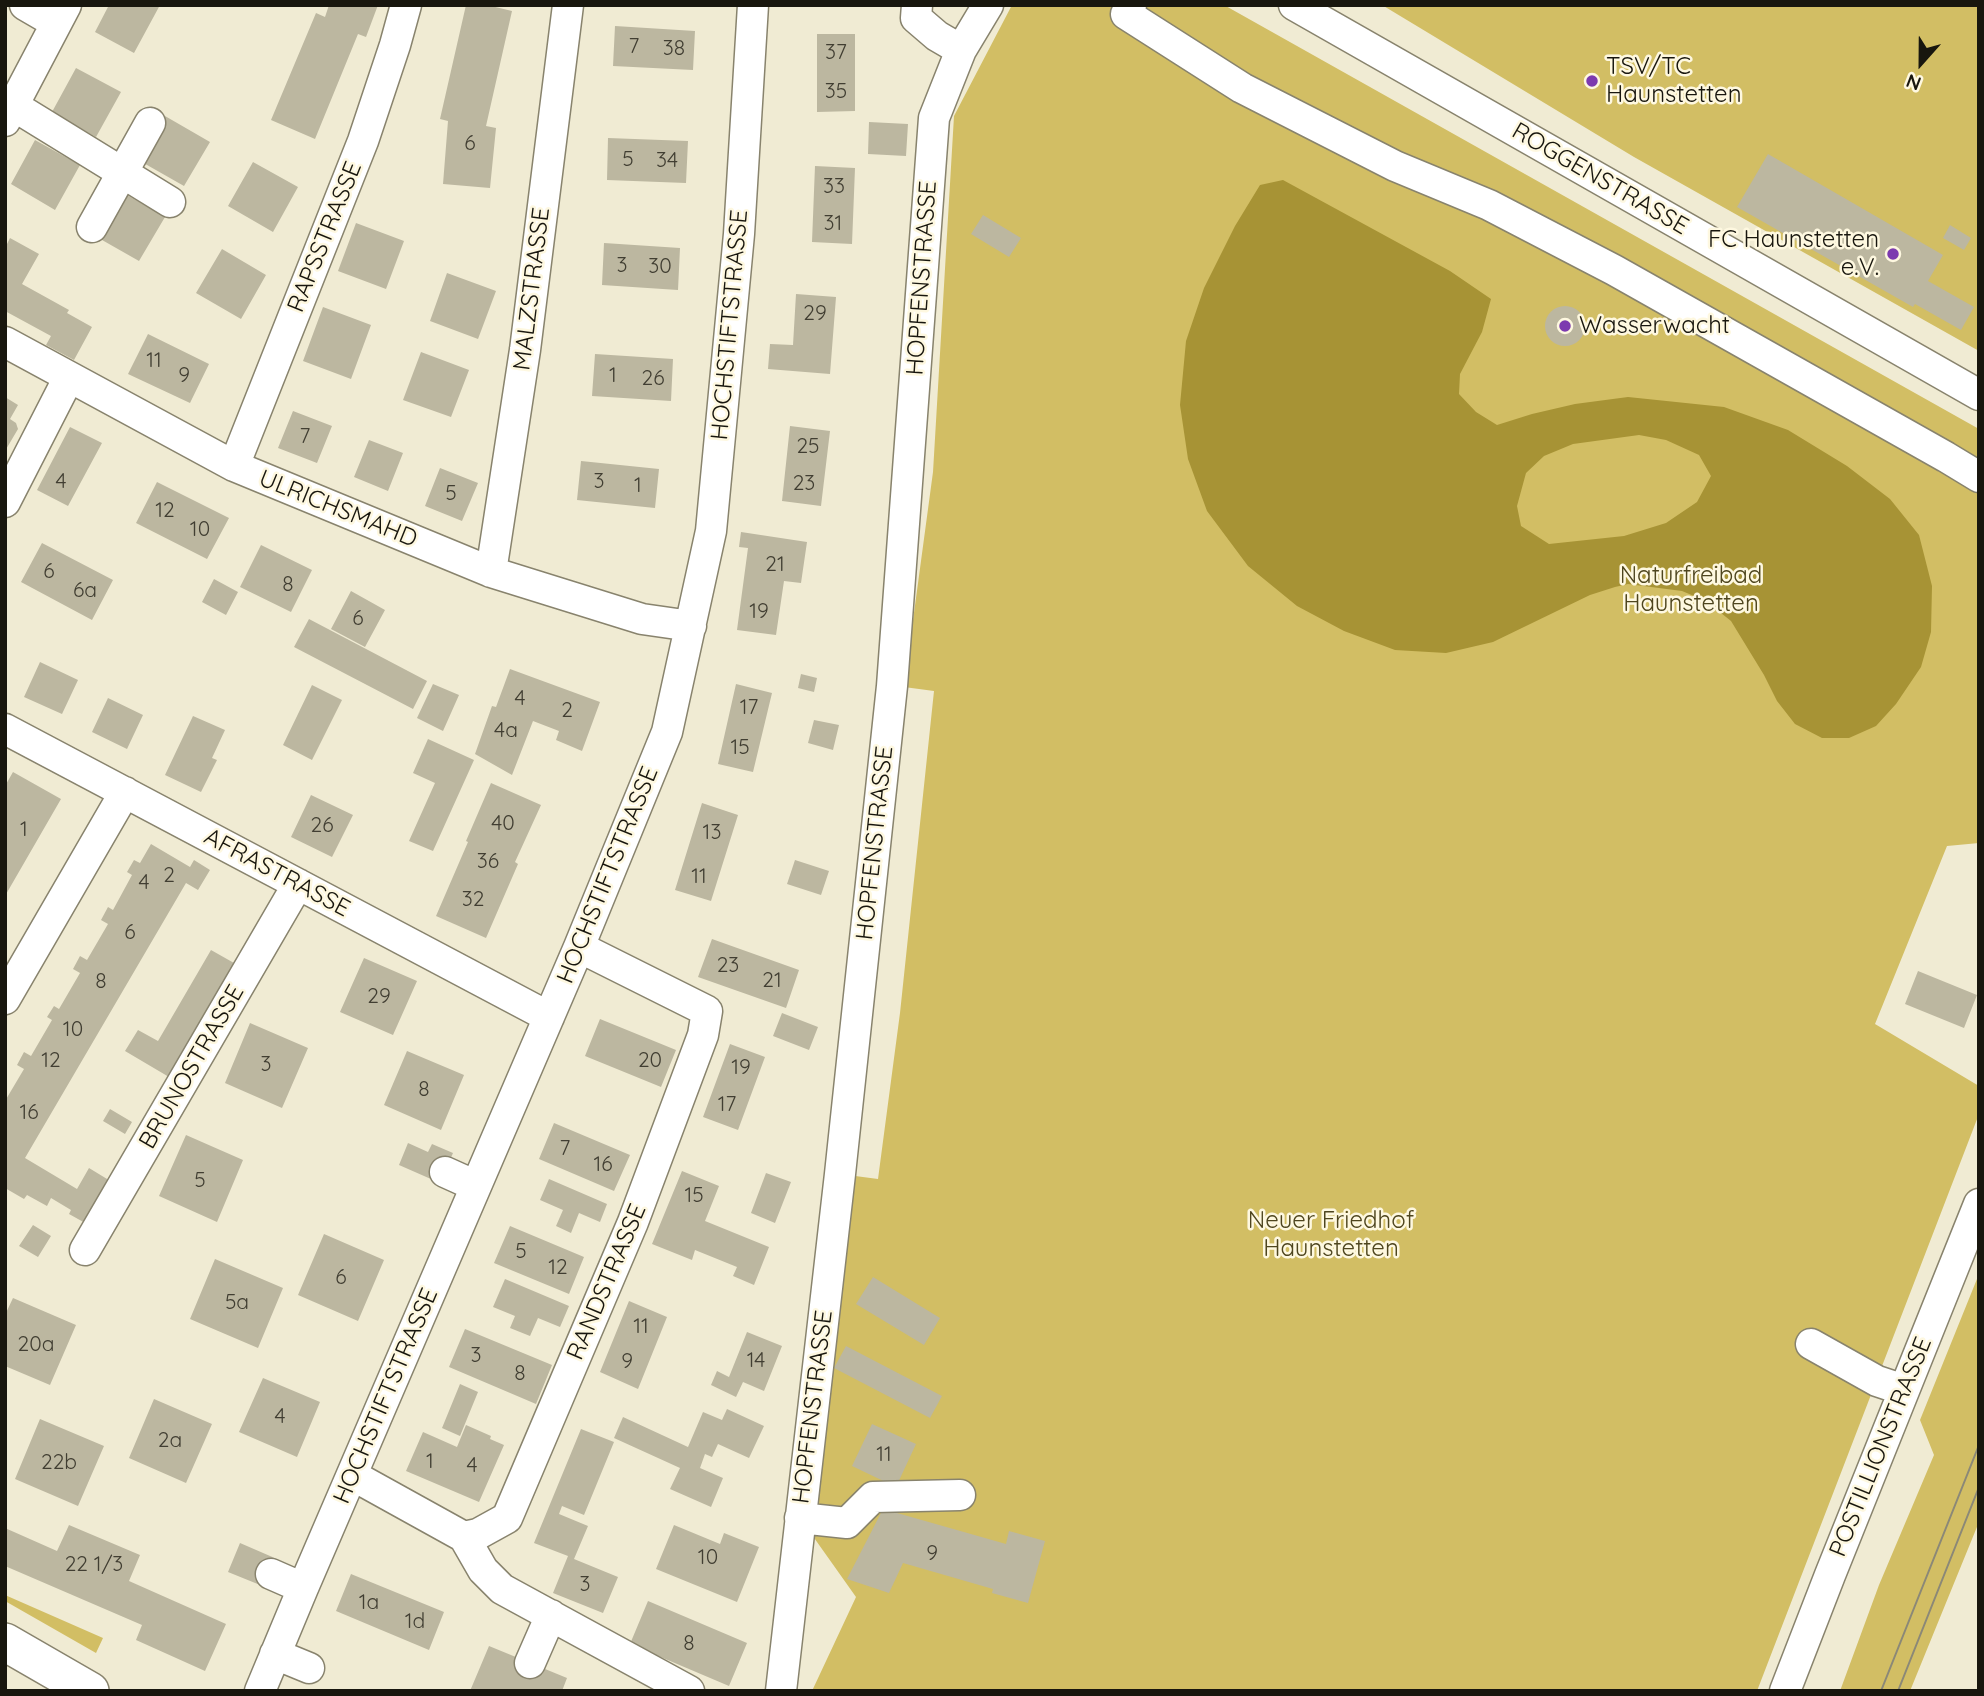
<!DOCTYPE html>
<style>
body{margin:0}
#map{position:relative;width:1984px;height:1696px;overflow:hidden;background:#f0ebd3;font-family:Quicksand,sans-serif}
canvas{display:block}
.frame{position:absolute;inset:0;border:7px solid #18160e;pointer-events:none}
.north{position:absolute;left:1886px;top:28px;width:70px;height:70px;-webkit-text-stroke:5px #fef8e0;paint-order:stroke;rotate:201deg;font-size:19px;font-weight:700;line-height:28px;text-align:center;color:#18160e}
.north::after{content:'';display:block;margin:auto;width:24px;height:32px;background:#18160e;clip-path:polygon(50% 0,100% 100%,50% 72%,0 100%)}
</style>
<div id="map">
<canvas width="1984" height="1696"></canvas>
<div class="frame"></div>
<div class="north">N</div>
</div>
<script>
const c = document.querySelector('canvas').getContext('2d');
c.lineJoin = 'round';
function fill(path, color) { c.fillStyle = color; c.fill(path, 'evenodd'); }
const shape = rows => new Path2D(rows.map(r => 'M' + r).join(''));
function strokePath(path, color, width, dash) { c.strokeStyle = color; c.lineWidth = width; c.lineCap = dash ? 'butt' : 'round'; c.setLineDash(dash || []); c.stroke(path); }
function label(font, color, halo, rows, align = 'center') {
  c.font = font + ' Quicksand,sans-serif'; c.lineWidth = 5; c.setLineDash([]); c.textBaseline = 'middle'; c.strokeStyle = halo; c.fillStyle = color; for (const [text, x, y, turn = 0] of rows) {
    c.save(); c.translate(x, y); c.rotate((+turn || 0) * Math.PI / 180); c.textAlign = isNaN(turn) ? turn : align; if (halo) c.strokeText(text, 0, 0); c.fillText(text, 0, 0); c.restore();
  }
}
const green = shape([
 [1012,5,1224,5,1979,429,1979,843,1947,846,1875,1024,1979,1086,1979,1114,1757,1691,812,1691,856,1597,800,1518,840,1174,878,1179,900,1013,934,691,904,687,933,472,954,116],
 [1382,5,1979,5,1979,351,1634,157],
 [1979,1274,1979,1522,1910,1691,1840,1691,1879,1585,1934,1455,1920,1420],
 [5,1595,103,1638,96,1653,5,1601]
]);
const water = shape([
 [1283,180,1450,271,1491,299,1482,332,1460,374,1459,394,1476,412,1497,425,1532,414,1575,404,1628,397,1724,407,1788,430,1847,466,1890,499,1919,535,1932,586,1931,632,1921,667,1896,704,1876,726,1849,738,1822,738,1795,724,1777,701,1764,675,1731,621,1706,601,1682,591,1628,584,1615,587,1590,595,1493,642,1446,653,1395,650,1344,631,1297,606,1248,566,1207,511,1188,459,1180,405,1186,341,1204,288,1235,226,1260,185],
 [1639,435,1666,440,1699,455,1711,476,1697,502,1666,523,1624,536,1549,544,1521,526,1517,506,1526,473,1544,456,1573,444]
]);
const building = shape([
 [109,5,160,5,134,53,95,32],
 [329,5,378,5,366,37,358,34,315,139,271,120,316,13,325,17],
 [466,5,487,5,512,11,486,126,496,128,490,188,443,184,448,121,440,119],
 [615,26,695,31,693,70,613,66],
 [817,34,855,34,855,111,817,112],
 [76,68,121,92,96,137,52,112],
 [165,116,210,142,184,186,140,161],
 [869,122,908,124,906,156,868,154],
 [608,138,688,141,686,183,607,180],
 [35,140,80,165,55,210,11,184],
 [1768,154,1943,255,1928,281,1974,307,1961,330,1915,304,1913,307,1737,207],
 [253,162,298,187,273,232,228,206],
 [815,166,855,168,852,244,812,242],
 [120,191,165,217,139,261,95,236],
 [983,215,1021,238,1009,257,971,234],
 [356,223,404,241,386,289,338,271],
 [1950,225,1971,238,1964,250,1943,238],
 [10,238,39,254,22,284,69,310,67,313,92,327,74,360,46,345,51,336,5,311,5,248],
 [604,243,680,248,678,290,602,285],
 [222,249,266,275,241,319,196,293],
 [447,273,496,291,478,339,430,321],
 [796,294,836,297,830,374,768,369,770,344,793,345],
 '1545 326a20 20 0 1 1 40 0a20 20 0 1 1-40 0Z',
 [323,307,371,325,351,379,303,361],
 [148,334,209,364,190,403,128,374],
 [421,352,469,370,451,417,403,400],
 [595,354,673,359,671,401,592,396],
 [5,397,18,405,10,419,16,423,18,429,5,451],
 [293,411,332,426,317,463,278,448],
 [790,426,830,431,821,506,782,501],
 [70,427,102,443,68,506,37,490],
 [369,440,403,453,388,491,354,477],
 [581,461,659,469,655,508,577,500],
 [440,468,478,483,462,521,425,506],
 [157,482,229,518,207,559,136,523],
 [741,532,807,542,801,583,784,581,776,635,737,630,748,548,739,547],
 [42,543,113,580,92,620,21,582],
 [261,545,312,570,291,612,240,587],
 [214,579,238,592,226,615,202,602],
 [351,591,385,610,365,647,331,629],
 [309,619,427,681,413,709,294,647],
 [40,662,78,680,62,714,24,697],
 [510,669,600,702,582,751,556,740,559,731,533,721,512,775,475,754,492,706,496,707],
 [801,674,817,678,814,692,798,688],
 [433,684,459,695,443,731,417,718],
 [736,684,772,693,753,772,718,764],
 [312,685,342,700,312,760,283,745],
 [108,698,143,715,127,749,92,732],
 [193,716,225,730,212,758,217,760,201,792,165,775],
 [814,720,839,725,833,750,808,743],
 [428,739,474,760,433,851,409,841,435,783,413,773],
 [13,772,61,799,5,896,5,786],
 [491,783,541,805,515,862,518,864,486,938,436,916,468,842,466,841],
 [311,795,353,815,332,857,291,837],
 [702,803,738,815,711,901,675,890],
 [151,844,190,867,194,860,210,870,198,890,186,883,25,1158,77,1189,89,1168,112,1182,87,1224,69,1214,71,1210,51,1198,47,1206,27,1195,24,1199,5,1188,5,1101,24,1069,17,1065,24,1052,31,1056,52,1020,47,1017,54,1006,59,1009,80,973,73,969,80,956,87,960,108,924,101,920,108,907,113,910,132,875,127,872,134,860,140,863],
 [795,860,829,871,821,895,787,884],
 [712,939,799,970,786,1008,698,977],
 [211,950,234,963,169,1077,125,1051,138,1030,158,1041],
 [364,958,417,981,393,1035,340,1012],
 [1918,971,1977,995,1964,1028,1905,1004],
 [782,1013,818,1027,809,1050,773,1036],
 [600,1019,676,1050,661,1087,585,1056],
 [250,1023,308,1048,282,1108,225,1083],
 [730,1044,765,1057,738,1130,703,1117],
 [407,1051,464,1075,441,1130,384,1105],
 [110,1109,132,1122,125,1134,103,1121],
 [554,1123,630,1155,614,1191,539,1159],
 [186,1135,243,1160,217,1222,159,1196],
 [408,1143,428,1152,432,1144,453,1153,440,1183,399,1165],
 [682,1171,719,1186,705,1221,769,1247,754,1285,733,1276,737,1267,695,1250,692,1260,652,1244],
 [766,1173,791,1182,775,1223,751,1213],
 [549,1179,607,1204,600,1222,579,1213,571,1233,556,1226,563,1210,540,1200],
 [33,1225,51,1236,38,1257,19,1246],
 [510,1226,584,1257,569,1294,494,1263],
 [324,1234,384,1260,358,1321,298,1295],
 [215,1259,283,1288,258,1348,190,1319],
 [873,1277,940,1318,924,1345,856,1304],
 [505,1279,569,1306,560,1327,538,1318,530,1336,510,1328,515,1316,493,1307],
 [13,1298,76,1325,50,1385,5,1366,5,1315],
 [629,1301,667,1317,638,1389,600,1372],
 [465,1329,552,1365,536,1404,449,1367],
 [747,1332,782,1346,764,1391,743,1382,736,1397,711,1385,717,1371,729,1377],
 [846,1346,942,1396,930,1418,834,1368],
 [263,1378,320,1402,297,1457,239,1432],
 [460,1384,478,1392,460,1436,442,1428],
 [154,1399,212,1424,186,1483,129,1458],
 [727,1409,764,1426,749,1458,718,1444,712,1457,705,1454,700,1468,723,1478,711,1507,670,1489,680,1468,614,1438,623,1417,688,1447,703,1412,722,1420],
 [40,1419,104,1446,78,1506,15,1479],
 [872,1424,916,1444,896,1487,852,1466],
 [466,1425,491,1436,490,1439,504,1445,479,1502,406,1471,423,1432,457,1447],
 [581,1429,614,1442,584,1515,562,1506,559,1514,588,1526,574,1559,618,1577,603,1613,553,1593,568,1556,534,1543],
 [883,1509,1006,1544,1009,1531,1045,1541,1028,1603,992,1593,993,1589,903,1563,889,1593,847,1579],
 [69,1525,140,1555,129,1581,226,1624,205,1671,136,1640,142,1625,5,1566,5,1528,57,1551],
 [674,1525,720,1544,724,1533,759,1547,737,1602,656,1569],
 [240,1543,277,1559,265,1587,228,1572],
 [351,1574,444,1612,429,1650,336,1611],
 [648,1601,747,1643,729,1686,630,1644],
 [489,1646,567,1678,562,1691,470,1691]
]);
const minor = shape([
 [25,5,56,23],
 [917,5,916,18,937,36,961,50],
 [1131,5,1126,14,1242,88,1395,166,1489,205,1614,270,1946,457,1979,477],
 [1294,5,1979,395],
 [14,106,170,202],
 [5,121,66,5],
 [92,227,150,123],
 [5,342,234,466,491,572,642,619,691,626],
 [234,466,363,141,395,45,406,5],
 [5,502,69,377],
 [491,572,525,350,568,5],
 [5,729,549,1017],
 [5,999,125,792],
 [445,1172,476,1186],
 [85,1250,298,884],
 [1811,1344,1877,1381,1904,1390],
 [352,1475,464,1537,478,1534,507,1518,633,1222,703,1035,707,1011,579,947],
 [800,1518,847,1523,873,1497,960,1495],
 [464,1537,483,1570,502,1589,689,1691],
 [271,1574,303,1588],
 [275,1654,309,1668],
 [530,1663,551,1615],
 [260,1691,303,1588,579,947,667,732,711,531,739,234,753,5],
 [781,1691,840,1174,892,686,934,118,961,50,988,5],
 [1785,1691,1830,1575,1979,1204]
]);
const major = shape([
 [5,1642,90,1691]
]);
const tram = shape([
 [1881,1691,1979,1445],
 [1898,1691,1979,1487]
]);
const markers = [
 [1592,81,7,"#7c3aaf"],
 [1893,254,7,"#7c3aaf"],
 [1565,326,7,"#7c3aaf"]
];
const numberNames = [
 ["7",634,47],
 ["38",674,49],
 ["37",836,53],
 ["35",836,92],
 ["6",470,144],
 ["5",628,160],
 ["34",667,161],
 ["33",834,187],
 ["31",833,224],
 ["3",622,266],
 ["30",660,267],
 ["29",815,314],
 ["11",154,361],
 ["9",184,376],
 ["1",613,376],
 ["26",653,379],
 ["7",305,437],
 ["25",808,447],
 ["4",61,482],
 ["3",599,482],
 ["23",804,484],
 ["1",638,486],
 ["5",451,494],
 ["12",165,511],
 ["10",200,530],
 ["21",775,565],
 ["6",49,572],
 ["8",288,585],
 ["6a",85,591],
 ["19",759,612],
 ["6",358,619],
 ["4",520,699],
 ["17",749,708],
 ["2",567,711],
 ["4a",506,731],
 ["15",740,748],
 ["40",503,824],
 ["26",322,826],
 ["1",24,830],
 ["13",712,833],
 ["36",488,862],
 ["2",169,876],
 ["11",699,877],
 ["4",144,883],
 ["32",473,900],
 ["6",130,933],
 ["23",728,966],
 ["21",772,981],
 ["8",101,982],
 ["29",379,997],
 ["10",73,1030],
 ["12",51,1061],
 ["20",650,1061],
 ["3",266,1065],
 ["19",741,1068],
 ["8",424,1090],
 ["17",727,1105],
 ["16",29,1113],
 ["7",565,1149],
 ["16",603,1165],
 ["5",200,1181],
 ["15",694,1196],
 ["5",521,1252],
 ["12",558,1268],
 ["6",341,1278],
 ["5a",237,1303],
 ["11",641,1327],
 ["20a",36,1345],
 ["3",476,1356],
 ["14",756,1361],
 ["9",627,1362],
 ["8",520,1374],
 ["4",280,1417],
 ["2a",170,1441],
 ["11",884,1455],
 ["1",430,1462],
 ["22b",59,1463],
 ["4",472,1466],
 ["9",932,1554],
 ["10",708,1558],
 ["22 1/3",94,1565],
 ["3",585,1585],
 ["1a",369,1603],
 ["1d",415,1622],
 ["8",689,1644]
];
const poiNames = [
 ["TSV/TC",1606,67],
 ["Haunstetten",1606,95],
 ["FC Haunstetten",1879,240,"right"],
 ["e.V.",1879,268,"right"],
 ["Wasserwacht",1579,326]
];
const streetNames = [
 ["ROGGENSTRASSE",1600,179,30],
 ["RAPSSTRASSE",325,237,-68],
 ["HOPFENSTRASSE",922,278,-86],
 ["MALZSTRASSE",532,289,-83],
 ["HOCHSTIFTSTRASSE",730,325,-85],
 ["ULRICHSMAHD",338,509,22],
 ["HOPFENSTRASSE",875,843,-84],
 ["AFRASTRASSE",277,873,28],
 ["HOCHSTIFTSTRASSE",608,875,-68],
 ["BRUNOSTRASSE",192,1067,-60],
 ["RANDSTRASSE",607,1282,-67],
 ["HOCHSTIFTSTRASSE",386,1396,-67],
 ["HOPFENSTRASSE",813,1407,-83],
 ["POSTILLIONSTRASSE",1881,1447,-68]
];
const parkNames = [
 ["Naturfreibad",1691,576],
 ["Haunstetten",1691,604],
 ["Neuer Friedhof",1331,1221],
 ["Haunstetten",1331,1249]
];
fill(green, '#d2be64');
fill(water, '#a79335');
fill(building, '#bcb7a0');
strokePath(minor, '#88836d', 33);
strokePath(major, '#88836d', 40);
strokePath(minor, '#fff', 30);
strokePath(major, '#fff', 37);
strokePath(tram, '#8b8877', 2);
for (const [x, y, r, color] of markers) { const dot = new Path2D(); dot.arc(x, y, r, 0, 2 * Math.PI); c.fillStyle = color; c.fill(dot); strokePath(dot, '#fef8e0', 2.5); }
label('21px', '#413e32', null, numberNames);
label('24px', '#18160e', '#fef8e0', poiNames, 'left');
label('24px', '#18160e', '#fef8e0', streetNames);
label('24px', '#4e451e', '#fef8e0', parkNames);
</script>
